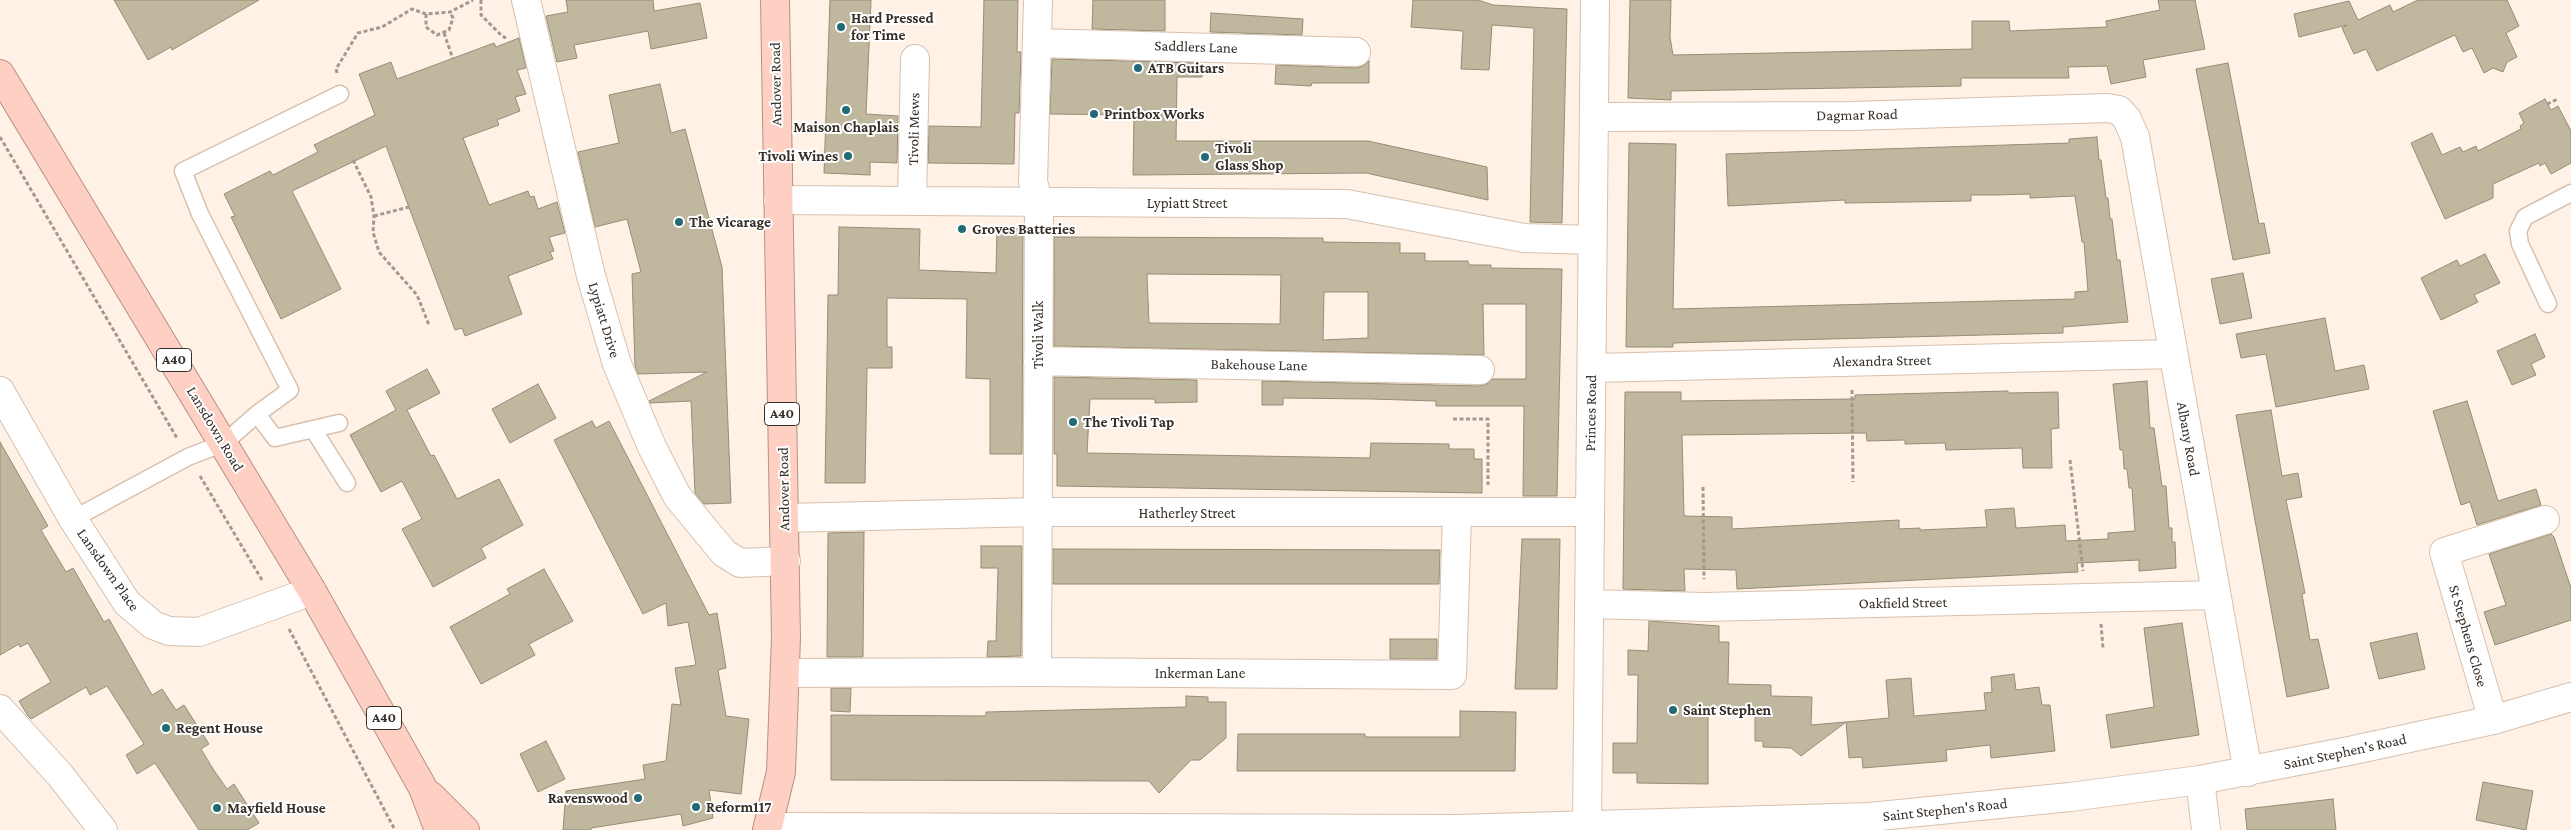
<!DOCTYPE html>
<style>
body{margin:0}
canvas{display:block;background:#fff1e6}
</style>
<canvas width="2571" height="830"></canvas>
<script>
const c = document.querySelector('canvas').getContext('2d');
c.lineJoin = 'round';
function fill(path, color) { c.fillStyle = color; c.fill(path, 'evenodd'); }
const shape = rows => new Path2D(rows.map(r => 'M' + r).join(''));
function strokePath(path, color, width, dash) { c.strokeStyle = color; c.lineWidth = width; c.lineCap = dash ? 'butt' : 'round'; c.setLineDash(dash || []); c.stroke(path); }
function label(font, color, halo, rows, align = 'center') {
  c.font = font + ' "Crimson Pro",serif'; c.lineWidth = 4; c.setLineDash([]); c.textBaseline = 'middle'; c.strokeStyle = halo; c.fillStyle = color; for (const [text, x, y, turn = 0] of rows) {
    c.save(); c.translate(x, y); c.rotate((+turn || 0) * Math.PI / 180); c.textAlign = isNaN(turn) ? turn : align; if (halo) c.strokeText(text, 0, 0); c.fillText(text, 0, 0); c.restore();
  }
}
const building = shape([
 [114,0,259,0,172,50,171,47,148,60,114,0],
 [566,0,653,0,654,11,700,3,707,38,651,49,648,31,574,45,577,58,557,62,546,16,568,12,566,0],
 [830,0,871,0,866,114,898,116,897,163,870,162,870,175,824,173,830,0],
 [984,0,1018,0,1017,52,1021,52,1019,113,1015,113,1014,164,928,163,929,126,981,127,984,0],
 [1093,0,1165,0,1165,31,1092,29,1093,0],
 [1413,0,1478,0,1493,5,1567,9,1562,223,1530,222,1534,28,1492,25,1489,70,1461,69,1463,31,1411,27,1413,0],
 [1630,0,1671,0,1670,37,1673,55,1972,49,1972,21,2009,21,2010,31,2107,27,2106,21,2160,10,2158,0,2195,0,2205,49,2143,60,2146,77,2111,84,2107,66,2068,67,2069,78,1961,78,1961,86,1671,91,1671,100,1628,98,1630,0],
 [2418,0,2507,0,2519,26,2506,33,2517,57,2507,62,2503,72,2493,68,2484,73,2472,48,2463,52,2455,35,2377,71,2366,49,2354,54,2342,28,2347,25,2299,37,2294,14,2349,1,2358,20,2390,5,2393,12,2418,0],
 [1211,13,1303,19,1302,35,1210,32,1211,13],
 [519,38,526,68,517,70,526,94,515,97,520,111,497,120,499,125,463,138,489,205,528,191,530,197,534,196,538,209,557,202,565,233,549,237,554,251,550,252,553,259,508,276,522,314,465,336,462,328,455,330,386,146,292,191,341,289,281,319,231,217,235,216,224,194,270,171,273,175,318,152,314,145,375,115,359,74,391,62,397,79,494,43,496,47,519,38],
 [1052,59,1202,63,1202,77,1177,77,1176,141,1368,141,1487,167,1488,200,1366,173,1133,175,1134,115,1050,114,1052,59],
 [1369,61,1369,83,1312,83,1311,86,1275,84,1276,65,1356,68,1363,66,1369,61],
 [2228,63,2259,224,2264,223,2270,253,2233,260,2196,69,2228,63],
 [660,84,671,133,685,129,722,267,731,503,704,504,695,493,691,401,650,403,649,401,707,372,638,374,635,366,632,274,641,272,627,219,595,227,578,152,619,143,609,95,660,84],
 [2545,99,2551,110,2558,106,2571,131,2571,163,2551,174,2545,163,2540,166,2539,163,2493,184,2493,198,2445,219,2411,143,2432,133,2442,155,2460,147,2463,152,2476,146,2478,151,2521,129,2520,126,2524,123,2519,113,2545,99],
 [2097,137,2099,160,2101,160,2106,198,2108,198,2110,219,2112,219,2117,260,2120,260,2128,322,2063,327,2063,333,1673,343,1673,347,1626,347,1629,143,1676,144,1673,309,2075,299,2075,292,2088,291,2084,242,2082,242,2075,196,2030,198,2030,194,1995,195,1971,195,1971,201,1845,203,1845,200,1728,206,1726,154,2069,143,2069,139,2097,137],
 [839,227,920,229,919,270,996,273,997,228,1023,229,1022,454,990,454,990,379,966,378,967,299,887,298,887,347,892,347,892,368,867,368,865,483,825,483,828,295,838,295,839,227],
 [1054,237,1323,238,1323,242,1400,243,1400,253,1425,253,1425,261,1468,261,1469,265,1491,265,1491,268,1562,269,1557,496,1523,496,1524,406,1436,406,1436,401,1371,399,1283,398,1283,405,1262,405,1262,381,1480,386,1487,384,1492,379,1526,379,1526,304,1483,304,1484,355,1054,346,1054,237],
 [1147,274,1281,275,1280,324,1149,323,1147,274],
 [1324,292,1368,292,1368,338,1323,340,1324,292],
 [2485,254,2500,283,2474,295,2478,302,2441,320,2421,278,2457,260,2460,266,2485,254],
 [2243,273,2252,318,2220,324,2211,279,2243,273],
 [2325,318,2335,371,2364,365,2369,389,2276,407,2266,354,2241,358,2236,334,2325,318],
 [2535,334,2545,357,2531,364,2536,375,2512,385,2497,351,2535,334],
 [427,369,440,393,407,410,431,456,434,455,457,499,499,479,523,525,481,548,486,558,433,587,402,529,422,519,402,481,381,492,350,435,396,410,386,391,427,369],
 [1054,377,1197,380,1197,402,1155,403,1155,399,1090,399,1087,453,1370,458,1371,443,1449,444,1449,449,1474,449,1474,459,1482,459,1482,493,1057,486,1057,454,1054,454,1054,377],
 [2147,381,2150,428,2154,428,2162,486,2166,486,2169,528,2172,528,2172,542,2175,542,2176,568,2139,571,2139,560,2077,563,2078,572,1737,589,1736,570,1684,569,1685,591,1623,589,1625,392,1681,392,1681,401,1855,399,1855,395,2008,391,2008,393,2058,392,2059,428,2051,429,2052,468,2023,468,2022,448,1946,450,1945,443,1905,444,1905,440,1867,441,1866,433,1682,435,1684,516,1732,517,1732,529,1899,520,1899,529,1920,528,1920,530,1987,527,1985,510,2014,508,2016,528,2065,525,2066,541,2108,539,2108,533,2135,531,2132,488,2129,488,2127,469,2124,469,2123,450,2120,450,2113,384,2147,381],
 [538,384,556,418,510,443,492,409,538,384],
 [2467,401,2498,501,2536,489,2541,505,2477,525,2470,502,2461,505,2433,411,2467,401],
 [2271,410,2282,476,2298,473,2302,497,2286,500,2305,593,2302,594,2310,640,2318,639,2329,688,2287,697,2236,415,2271,410],
 [592,421,596,428,609,421,709,615,717,613,726,668,718,670,726,716,749,719,741,794,709,790,713,818,683,826,681,814,591,828,591,830,563,830,566,791,645,779,643,765,666,761,672,704,681,705,675,668,696,665,688,622,668,626,666,603,643,614,554,440,592,421],
 [0,442,48,526,41,530,66,572,73,568,104,622,109,619,152,695,162,689,176,710,184,705,209,744,201,749,213,769,227,789,234,784,259,823,247,830,199,830,155,763,137,774,126,755,144,744,107,686,90,695,86,687,31,719,28,716,19,701,51,682,28,643,20,647,19,644,0,655,0,442],
 [864,532,863,657,827,657,828,533,864,532],
 [2551,534,2554,537,2571,588,2571,620,2495,645,2484,612,2506,605,2489,554,2551,534],
 [1522,539,1560,539,1557,689,1515,689,1522,539],
 [981,546,1022,546,1021,656,987,657,988,641,996,641,998,568,981,568,981,546],
 [1053,549,1440,550,1439,584,1053,584,1053,549],
 [544,569,573,621,529,644,535,655,481,684,450,627,510,594,507,589,544,569],
 [1649,621,1719,626,1719,642,1729,642,1728,684,1771,685,1771,696,1812,697,1811,725,1846,722,1801,756,1791,748,1763,747,1763,741,1755,741,1755,710,1708,709,1708,784,1637,783,1637,773,1613,773,1613,743,1637,743,1638,675,1628,675,1628,650,1648,651,1649,621],
 [2182,623,2199,735,2111,748,2106,715,2154,707,2144,628,2182,623],
 [2417,633,2425,669,2379,679,2370,643,2417,633],
 [1390,639,1437,639,1437,659,1390,659,1390,639],
 [2014,674,2016,690,2039,687,2042,705,2050,705,2055,751,1991,758,1990,745,1946,750,1947,761,1863,768,1862,757,1849,758,1846,722,1889,718,1886,680,1911,678,1914,716,1986,710,1984,693,1992,692,1991,677,2014,674],
 [831,688,851,688,850,712,831,711,831,688],
 [1186,696,1208,697,1208,702,1226,702,1226,738,1200,760,1191,760,1159,793,1149,781,831,780,831,715,986,716,986,712,1186,707,1186,696],
 [1460,711,1516,712,1515,771,1237,771,1238,734,1365,734,1365,737,1460,737,1460,711],
 [546,741,565,779,538,792,520,754,546,741],
 [2483,782,2533,791,2526,830,2476,820,2483,782],
 [2333,799,2336,830,2247,830,2245,809,2333,799]
]);
const path = shape([
 [481,0,481,15,502,36,506,38],
 [426,14,426,27,437,35,449,30,453,18,450,12],
 [444,33,453,59],
 [337,73,336,69,358,33,382,27,412,9,426,14,450,12,473,0],
 [2547,104,2558,99],
 [0,137,177,438],
 [353,160,371,197,374,216,373,232,379,252,417,295,429,325],
 [374,216,409,207],
 [1852,390,1853,482],
 [1453,419,1488,419,1488,485],
 [2070,460,2083,571],
 [200,476,262,580],
 [1703,487,1704,579],
 [2101,624,2103,648],
 [289,629,395,830]
]);
const service = shape([
 [2548,304,2520,244,2518,231,2525,217,2571,193],
 [257,414,275,438,339,423],
 [313,429,347,483],
 [73,519,188,457,224,443,257,414,290,390,200,214,183,171,340,94]
]);
const minor = shape([
 [526,0,591,276,617,364,652,447,677,496,724,553,740,563,786,561],
 [1037,43,1356,52],
 [1594,117,1853,116,2107,108,2119,110,2127,119,2135,137,2248,772],
 [778,200,1347,204,1524,238,1593,240],
 [912,200,915,59],
 [1038,361,1480,370],
 [1592,368,2173,354],
 [0,391,73,519,127,603,153,625,169,631,199,632,312,591],
 [785,518,1038,512,1590,512],
 [1589,604,1704,607,2216,595],
 [1037,672,1039,202,1033,182,1038,0],
 [785,673,1037,672,1452,675,1457,514],
 [0,709,60,775,103,830],
 [2493,720,2444,552,2545,520],
 [2200,780,2206,830],
 [1587,825,1595,0]
]);
const tertiary = shape([
 [768,827,1457,829,1870,817,2070,797,2200,780,2349,751,2493,720,2571,697]
]);
const trunk = shape([
 [0,74,312,591,423,788,439,830],
 [431,796,465,830],
 [767,830,781,772,786,638,775,0]
]);
const markers = [
 [841,27,5,"#226b76"],
 [1138,68,5,"#226b76"],
 [846,110,5,"#226b76"],
 [1094,114,5,"#226b76"],
 [848,156,5,"#226b76"],
 [1205,157,5,"#226b76"],
 [679,222,5,"#226b76"],
 [962,229,5,"#226b76"],
 [1073,422,5,"#226b76"],
 [1673,710,5,"#226b76"],
 [166,728,5,"#226b76"],
 [638,798,5,"#226b76"],
 [696,807,5,"#226b76"],
 [217,808,5,"#226b76"]
];
const shields = [
 [174,360,35],
 [782,414,35],
 [384,718,35]
];
const shieldNames = [
 ["A40",174,360],
 ["A40",782,414],
 ["A40",384,718]
];
const poiNames = [
 ["Hard Pressed",851,18],
 ["for Time",851,35],
 ["ATB Guitars",1148,68],
 ["Printbox Works",1104,114],
 ["Maison Chaplais",846,127,"center"],
 ["Tivoli",1215,148],
 ["Glass Shop",1215,165],
 ["Tivoli Wines",838,156,"right"],
 ["The Vicarage",689,222],
 ["Groves Batteries",972,229],
 ["The Tivoli Tap",1083,422],
 ["Saint Stephen",1683,710],
 ["Regent House",176,728],
 ["Ravenswood",628,798,"right"],
 ["Reform117",706,807],
 ["Mayfield House",227,808]
];
const streetNames = [
 ["Saddlers Lane",1196,47,2],
 ["Andover Road",776,84,-91],
 ["Dagmar Road",1857,115,-1],
 ["Tivoli Mews",914,129,-89],
 ["Lypiatt Street",1187,203],
 ["Lypiatt Drive",604,320,73],
 ["Tivoli Walk",1038,335,-90],
 ["Alexandra Street",1882,361,-1],
 ["Bakehouse Lane",1259,365,1],
 ["Princes Road",1591,413,-89],
 ["Lansdown Road",215,429,59],
 ["Albany Road",2188,439,80],
 ["Andover Road",784,489,-91],
 ["Hatherley Street",1187,513],
 ["Lansdown Place",108,570,55],
 ["Oakfield Street",1903,603,-1],
 ["St Stephens Close",2468,636,74],
 ["Inkerman Lane",1200,673],
 ["Saint Stephen's Road",2345,752,-12],
 ["Saint Stephen's Road",1945,810,-6]
];
fill(building, '#bfb79e');
strokePath(building, '#958d75', 1);
strokePath(service, '#d7c1ae', 19);
strokePath(minor, '#d7c1ae', 30);
strokePath(tertiary, '#d7c1ae', 30);
strokePath(trunk, '#b89084', 30);
strokePath(path, '#a4988f', 3, [4, 2.5]);
strokePath(service, '#fff', 16);
strokePath(minor, '#fff', 28);
strokePath(tertiary, '#fff', 28);
strokePath(trunk, '#fed0c4', 28);
for (const [x, y, r, color] of markers) { const dot = new Path2D(); dot.arc(x, y, r, 0, 2 * Math.PI); c.fillStyle = color; c.fill(dot); strokePath(dot, '#fff', 2); }
for (const [x, y, w] of shields) { const box = new Path2D(); box.roundRect(x - w / 2, y - 11.5, w, 23, 4); c.fillStyle = '#fff'; c.fill(box); strokePath(box, '#362e27', 1); }
label('bold 14px', '#362e27', null, shieldNames);
label('bold 15px', '#362e27', '#fff', poiNames, 'left');
label('15px', '#362e27', '#fff', streetNames);
</script>
